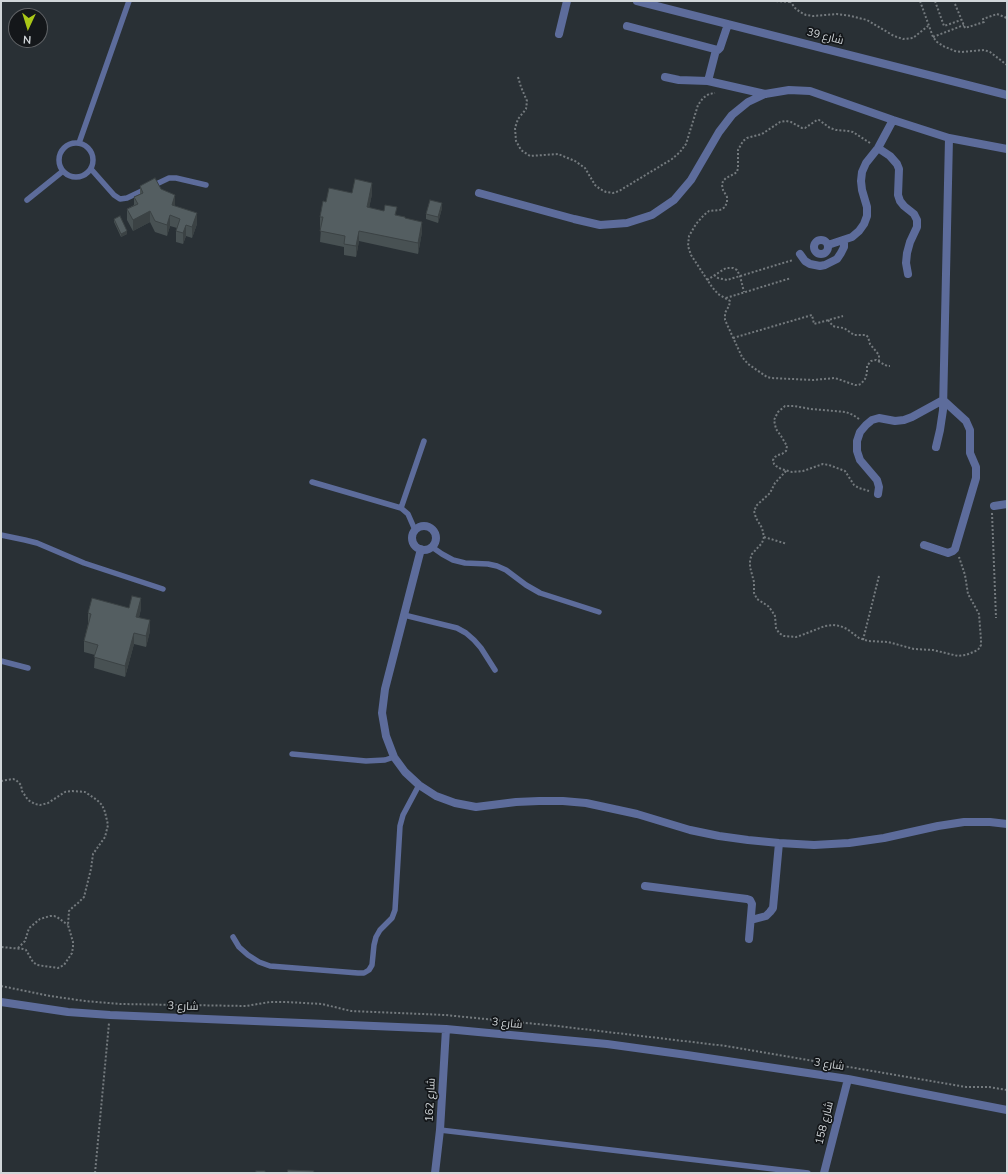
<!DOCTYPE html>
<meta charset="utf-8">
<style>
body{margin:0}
#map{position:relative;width:1008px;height:1174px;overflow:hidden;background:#293035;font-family:"Nunito Sans",sans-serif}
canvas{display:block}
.frame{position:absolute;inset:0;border:2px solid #d1d6d9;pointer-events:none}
.north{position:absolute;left:8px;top:8px;width:40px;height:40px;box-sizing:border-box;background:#14171a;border:1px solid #606366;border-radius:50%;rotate:184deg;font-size:11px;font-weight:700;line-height:16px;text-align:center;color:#d1d6d9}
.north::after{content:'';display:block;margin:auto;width:14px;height:18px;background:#aac717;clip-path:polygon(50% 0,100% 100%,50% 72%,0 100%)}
</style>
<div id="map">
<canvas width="1008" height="1174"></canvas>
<div class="frame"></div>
<div class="north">N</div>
</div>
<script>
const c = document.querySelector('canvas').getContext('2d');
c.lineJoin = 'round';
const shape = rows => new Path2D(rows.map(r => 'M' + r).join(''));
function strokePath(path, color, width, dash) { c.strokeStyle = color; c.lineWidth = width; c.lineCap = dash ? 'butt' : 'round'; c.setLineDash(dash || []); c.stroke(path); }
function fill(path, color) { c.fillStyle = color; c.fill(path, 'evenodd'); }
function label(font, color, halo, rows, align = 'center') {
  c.font = font + ' "Nunito Sans",Cairo,sans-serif'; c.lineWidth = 3.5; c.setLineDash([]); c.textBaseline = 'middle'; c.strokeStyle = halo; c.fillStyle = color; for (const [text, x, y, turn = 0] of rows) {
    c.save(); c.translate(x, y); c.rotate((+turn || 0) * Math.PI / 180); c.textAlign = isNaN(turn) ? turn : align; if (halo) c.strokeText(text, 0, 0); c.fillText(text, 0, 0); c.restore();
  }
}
const path = shape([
 [776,1,791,2],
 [790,1,795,8,800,12,806,15,813,16,837,14,851,16,867,20,894,36,903,39,913,38,928,26],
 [920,1,933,37,937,42,943,46,955,51,961,52,984,50,990,52,1007,65],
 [935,1,944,26,961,20],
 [955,4,965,28,984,22,983,19,997,14,1007,18],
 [933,37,964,25],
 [518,77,521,87,527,101,526,109,518,119,515,128,516,141,521,150,530,156,558,154,575,161,585,168,595,185,600,189,606,192,613,193,619,191,672,159,680,152,686,144,698,105,703,98,709,94,715,93],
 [870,143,853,132,848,131,836,130,830,128,819,120,817,120,805,128,802,128,791,122,786,121,780,122,762,134,747,138,743,141,738,150,738,168,737,172,734,174,726,178,723,181,722,185,723,190,727,197,727,202,725,207,720,210,709,211,704,215,696,224,689,236,688,246,691,255,712,287,718,294,730,301,729,306,725,313,725,320,742,357,748,364,767,377,771,378,813,380,835,378,855,385,858,385,861,384,865,379,867,373,867,366,871,361,876,360,887,366,890,366],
 [714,275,718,278,727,280,793,260],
 [707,280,726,268,733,268,737,270,740,276,744,292],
 [726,298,791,278],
 [828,320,833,326,836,327,844,328,854,335,866,335,868,337,870,344,879,355,879,361],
 [733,338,812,315,814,324,843,316],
 [859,419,853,415,846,412,811,409,794,406,785,406,778,412,774,420,776,429,781,436,787,446,786,451,782,454,778,455,775,457,773,460,774,464,776,466,781,469,792,472,803,471,823,464,829,465,845,471,854,485,859,488,869,491],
 [786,471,775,483,770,493,757,505,754,511,756,518,762,528,764,537,762,543,752,554,750,560,750,567,754,582,754,593,757,599,768,606,772,611,775,616,776,628,779,633,784,636,796,637,802,635,825,626,833,625,840,626,847,629,859,638,868,641,888,642,914,649,933,650,958,656,966,655,978,650,981,645,981,640,979,614,968,594,965,575,959,557],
 [992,513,996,618],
 [764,537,787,544],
 [863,640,879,576],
 [1,781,13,779,16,780,21,785,22,791,28,800,35,804,40,805,48,803,65,792,72,791,85,792,97,800,102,805,105,812,108,825,105,837,93,854,91,869,84,897,78,903,73,907,69,911,68,925,73,942,73,947,72,953,64,965,58,968,37,965,33,962,26,950,23,949,1,947],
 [18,948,25,941,29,928,40,919,50,916,54,916,57,917,68,925],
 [1,986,50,996,85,1001,120,1004,246,1006,270,1002,286,1002,322,1004,351,1011,445,1015,557,1026,726,1046,966,1087,989,1087,1007,1090],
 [95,1173,109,1023]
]);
const lane = shape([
 '59 160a17 17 0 1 1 34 0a17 17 0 1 1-34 0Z',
 [79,143,129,1],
 [91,169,114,195,120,199,127,198,169,178,176,178,206,185],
 [27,200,63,171],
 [312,482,401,508,408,514,415,530],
 [401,508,424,441],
 [1,535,25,540,37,543,84,563,163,589],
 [432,547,442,554,453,560,465,563,488,564,497,566,506,570,526,585,540,593,599,612],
 [404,615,457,628,466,633,474,640,481,648,495,670],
 [1,661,28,668],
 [292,754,366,761,385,760,394,757],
 [233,937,239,947,248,955,259,962,270,966,358,973,364,973,369,970,372,965,374,945,376,937,380,930,392,918,395,910,400,826,403,815,419,785],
 [440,1130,808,1173]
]);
const street = shape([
 [637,1,1007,95],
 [627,26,718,50,720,48,728,24],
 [559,34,567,1],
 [665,77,679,80,708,81,765,94],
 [708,81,716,50],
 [878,148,890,156,897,164,899,169,898,195,900,201,904,206,914,214,917,220,917,227,910,242,907,253,906,263,908,274],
 [479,193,574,219,600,225,627,223,652,215,674,200,691,180,719,132,732,115,748,102,765,94,789,90,810,91,893,120,949,138,1007,149],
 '814 247a7 7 0 1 1 14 0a7 7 0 1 1-14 0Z',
 [828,245,852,237,859,231,864,224,867,216,867,207,862,190,861,181,862,172,866,163,878,148,893,120],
 [800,254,805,261,810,264,820,266,825,265,837,259,841,253,844,247,844,240],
 [936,447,940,430,943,410,949,138],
 [878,494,879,487,877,480,860,460,857,451,857,441,860,432,866,425,872,420,879,418,895,421,904,420,912,417,943,400,966,421,970,430,970,453,976,467,976,478,955,549,953,551,948,553,924,545],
 [994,506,1007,504],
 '412 538a12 12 0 1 1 24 0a12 12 0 1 1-24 0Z',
 [421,549,385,689,382,713,386,736,394,757,405,772,419,785,436,796,455,803,476,807,516,802,539,801,563,801,586,803,637,814,690,830,719,836,748,840,779,843,814,845,849,843,884,838,938,826,964,822,990,822,1007,824],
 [645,886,747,899,750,900,752,904,749,939],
 [751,920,766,916,770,912,773,908,779,843],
 [1,1002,68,1012,110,1015,446,1029,607,1044,687,1055,848,1079,1007,1110],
 [435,1173,440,1130,446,1029],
 [824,1173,848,1079]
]);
const wall = shape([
 [140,186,161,189,175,206,197,224,192,238,186,236,183,244,176,242,176,231,177,228,170,226,167,236,155,232,150,222,133,231,127,220,127,209,134,205,134,197,140,194],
 [372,194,369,208,397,215,405,218,422,232,418,254,359,241,356,257,344,255,344,247,320,242,321,228,320,228,320,217,326,202],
 [442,208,438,223,426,219,426,214],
 [114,219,127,234,121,237,114,222],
 [141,609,139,617,150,631,146,647,134,644,125,677,94,668,95,655,84,652,84,641,88,624,88,613]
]);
const shadedWall = shape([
 [372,183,372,194,367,218,367,207],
 [175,195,175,206,172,205],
 [442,203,442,208,438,223,438,217],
 [150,211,150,222,133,231,133,220],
 [197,213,197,224,192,238,192,227],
 [170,215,170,226,167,236,167,225],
 [422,222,422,232,418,254,418,243],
 [186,225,186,236,183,244,183,233],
 [127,231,127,234,121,237,121,234],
 [359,231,359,241,356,257,356,246],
 [141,598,141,609,136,628,136,617],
 [150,620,150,631,146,647,146,636],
 [134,633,134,644,125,677,125,666]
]);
const building = shape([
 [155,178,161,189,175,195,172,205,197,213,192,227,186,225,183,233,176,231,180,219,170,215,167,225,155,221,150,211,133,220,127,209,138,204,134,197,143,193,140,186,155,178],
 [355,179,372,183,367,207,384,211,385,205,397,207,395,215,405,217,405,218,422,222,418,243,359,231,356,246,344,244,345,236,320,231,323,217,320,217,323,201,326,202,329,188,352,193,355,179],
 [430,200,442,203,438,217,426,214,430,200],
 [120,216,127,231,121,234,114,219,120,216],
 [132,596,141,598,136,617,150,620,146,636,134,633,125,666,94,657,98,645,84,641,91,614,88,613,92,598,129,608,132,596],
 [288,1170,314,1171,313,1173,287,1173,288,1170],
 [256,1171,265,1171,265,1173,256,1173,256,1171]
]);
const streetNames = [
 ["شارع 39",825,37,14],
 ["شارع 3",183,1007,2],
 ["شارع 3",507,1024,6],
 ["شارع 3",829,1065,9],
 ["شارع 162",431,1100,-87],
 ["شارع 158",825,1123,-76]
];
strokePath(path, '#747a7e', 2, [2, 2]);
strokePath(lane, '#5d6c9b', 5.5);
strokePath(street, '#5d6c9b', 8);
fill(wall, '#485153');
fill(shadedWall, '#3b4244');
fill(building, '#545e61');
strokePath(building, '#3b4244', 1);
label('11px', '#d1d6d9', '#14171a', streetNames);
</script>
